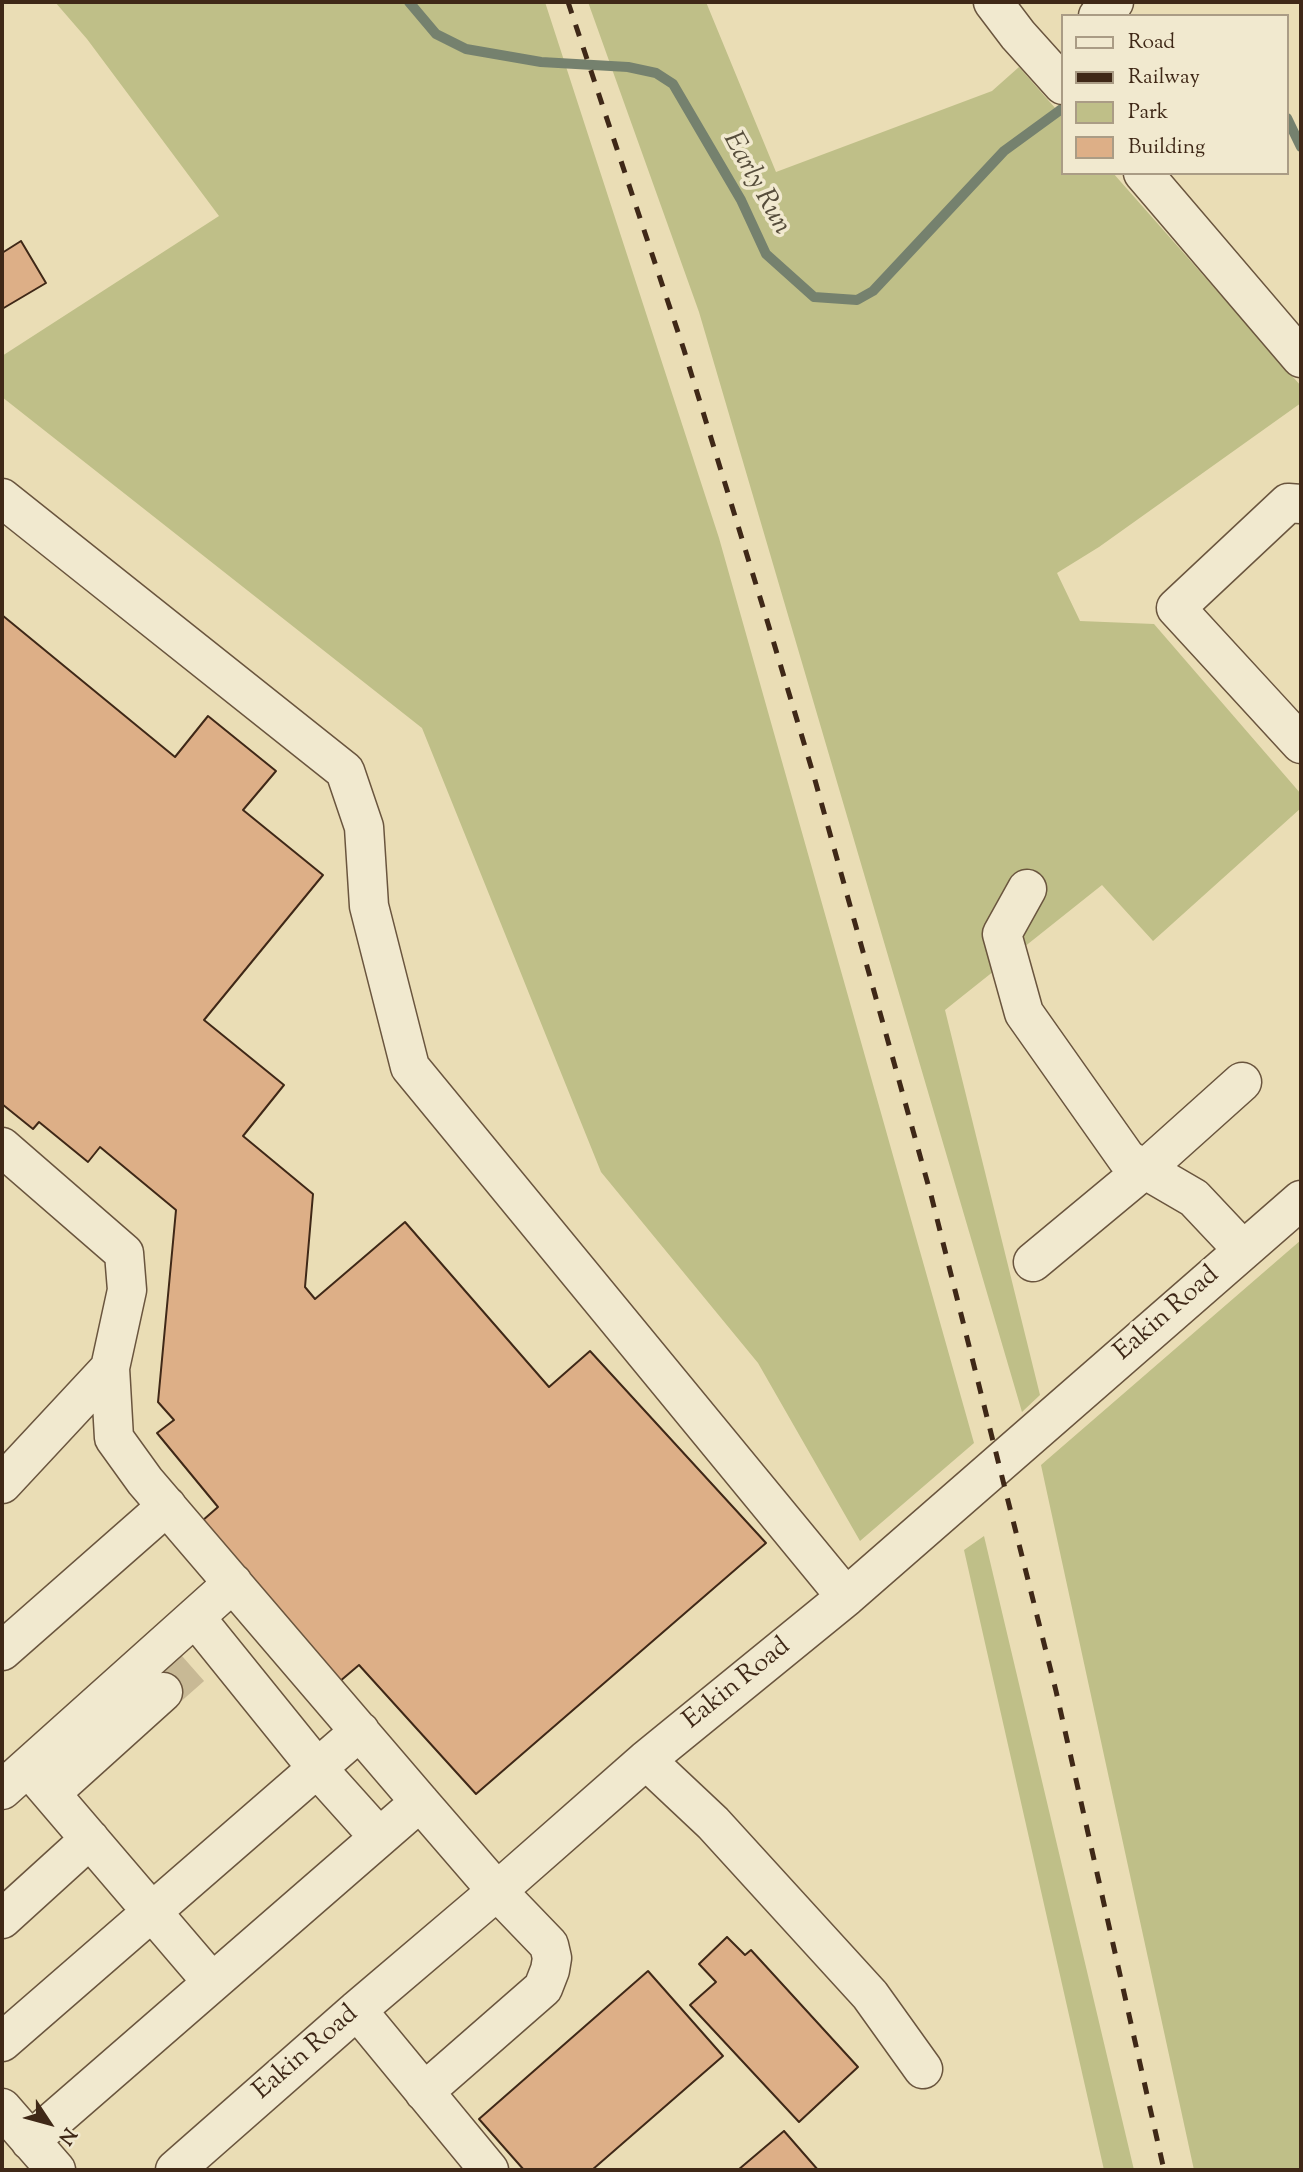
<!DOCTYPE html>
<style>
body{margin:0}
#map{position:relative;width:1303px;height:2172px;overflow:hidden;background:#eaddb5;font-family:"Sorts Mill Goudy",serif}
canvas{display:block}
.frame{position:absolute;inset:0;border:4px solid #3f2817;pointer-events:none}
.legend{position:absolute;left:1061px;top:14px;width:228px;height:161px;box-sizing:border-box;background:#f1e9cf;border:2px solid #aa9c85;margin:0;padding:9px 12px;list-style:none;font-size:21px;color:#3f2817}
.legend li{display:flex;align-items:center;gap:14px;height:35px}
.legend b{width:35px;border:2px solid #aa9c85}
.north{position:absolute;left:14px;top:2088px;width:70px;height:70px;-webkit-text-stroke:5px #f1e9cf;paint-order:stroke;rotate:126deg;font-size:19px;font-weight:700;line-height:28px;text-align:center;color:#3f2817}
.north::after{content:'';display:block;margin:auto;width:24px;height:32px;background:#3f2817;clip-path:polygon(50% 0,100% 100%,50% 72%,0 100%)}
</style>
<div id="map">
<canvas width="1303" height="2172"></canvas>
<div class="frame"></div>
<ul class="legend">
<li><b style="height:9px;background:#f1e9cf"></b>Road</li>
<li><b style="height:9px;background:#3f2817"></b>Railway</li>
<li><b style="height:19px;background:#bfbf88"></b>Park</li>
<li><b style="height:19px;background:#ddaf87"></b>Building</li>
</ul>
<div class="north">N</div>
</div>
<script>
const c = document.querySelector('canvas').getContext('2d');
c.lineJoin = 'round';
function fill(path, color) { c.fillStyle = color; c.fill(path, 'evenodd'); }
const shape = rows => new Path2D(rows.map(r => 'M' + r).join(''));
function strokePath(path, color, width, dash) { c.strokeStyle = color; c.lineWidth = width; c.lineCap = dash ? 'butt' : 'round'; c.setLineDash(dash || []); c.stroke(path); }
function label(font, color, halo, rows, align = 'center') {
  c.font = font + ' "Sorts Mill Goudy",serif'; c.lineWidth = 7; c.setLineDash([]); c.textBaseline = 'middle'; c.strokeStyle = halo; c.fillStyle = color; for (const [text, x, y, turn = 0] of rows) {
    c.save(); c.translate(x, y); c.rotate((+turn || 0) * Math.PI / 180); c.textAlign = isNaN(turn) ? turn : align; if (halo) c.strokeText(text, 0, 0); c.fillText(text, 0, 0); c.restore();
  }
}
const green = shape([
 [55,2,545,2,719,538,974,1443,860,1541,758,1363,601,1172,422,728,2,397,2,356,219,216,87,39],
 [588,2,706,2,776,172,992,91,1019,67,1063,117,1063,173,1113,173,1301,386,1301,403,1099,547,1057,573,1080,621,1154,624,1301,794,1301,808,1153,941,1102,885,945,1010,1040,1395,1022,1412,699,312],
 [1301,1240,1301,2170,1194,2170,1041,1465],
 [984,1536,1134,2170,1104,2170,964,1550]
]);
const stream = shape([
 [409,2,436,34,466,49,541,62,628,67,656,73,673,84,741,200,766,254,814,297,857,300,873,291,1004,151,1063,108],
 [1287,118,1301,147]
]);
const building = shape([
 [21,241,46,283,2,309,2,253,21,241],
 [2,615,175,757,208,716,276,771,243,810,323,875,204,1020,284,1085,243,1136,313,1194,305,1287,315,1299,405,1222,549,1387,590,1351,766,1543,476,1794,359,1665,339,1682,202,1521,218,1507,157,1433,174,1420,158,1402,176,1210,100,1147,88,1162,39,1122,33,1129,2,1104,2,615],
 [727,1937,745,1955,751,1950,858,2067,799,2122,690,2005,716,1982,699,1964,727,1937],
 [648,1971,723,2056,592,2170,524,2170,479,2119,648,1971],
 [784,2131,818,2170,738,2170,784,2131]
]);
const minorTunnel = shape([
 [163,1692,197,1662]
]);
const minor = shape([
 [993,2,1018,35,1063,85],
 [1098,16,1114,2],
 [1143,173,1301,358],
 [2,498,345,771,364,827,369,906,410,1067,846,1597],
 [1301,504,1288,503,1176,608,1301,744],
 [1027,889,1002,934,1024,1013,1127,1159,1194,1198,1243,1250],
 [2,1147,124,1253,127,1290,110,1368,114,1438,145,1481,420,1802,497,1891,549,1945,552,1958,550,1970,543,1988,424,2092],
 [1033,1262,1145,1169,1242,1082],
 [2,1484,110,1368],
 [195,1617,317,1768,379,1837],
 [2,1651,167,1506],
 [646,1760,713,1823,870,1995,923,2069],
 [28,1767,212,1982],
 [2,1790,233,1583],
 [51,1793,163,1692],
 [2,1919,90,1839],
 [357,2010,489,2170],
 [2,2042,360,1731],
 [2,2108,56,2170],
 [30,2141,420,1802],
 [175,2170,357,2010,497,1891,646,1760,846,1597,1301,1200]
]);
const rail = shape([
 [568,2,684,350,766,617,813,773,931,1195,1056,1691,1164,2170]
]);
const streetNames = [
 ["Eakin Road",1168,1315,-41],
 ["Eakin Road",738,1685,-39],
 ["Eakin Road",307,2054,-41]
];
const waterNames = [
 ["Early Run",755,184,61]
];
fill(green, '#bfbf88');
strokePath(stream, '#75816e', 10);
fill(building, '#ddaf87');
strokePath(building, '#3f2817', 2);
strokePath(minorTunnel, '#c8b995', 38, [38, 19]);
strokePath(minor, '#6a553e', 41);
strokePath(minor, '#f1e9cf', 38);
strokePath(rail, '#3f2817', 5, [12, 12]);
label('26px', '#3f2817', '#f1e9cf', streetNames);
label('italic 28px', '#564d3b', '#f1e9cf', waterNames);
</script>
